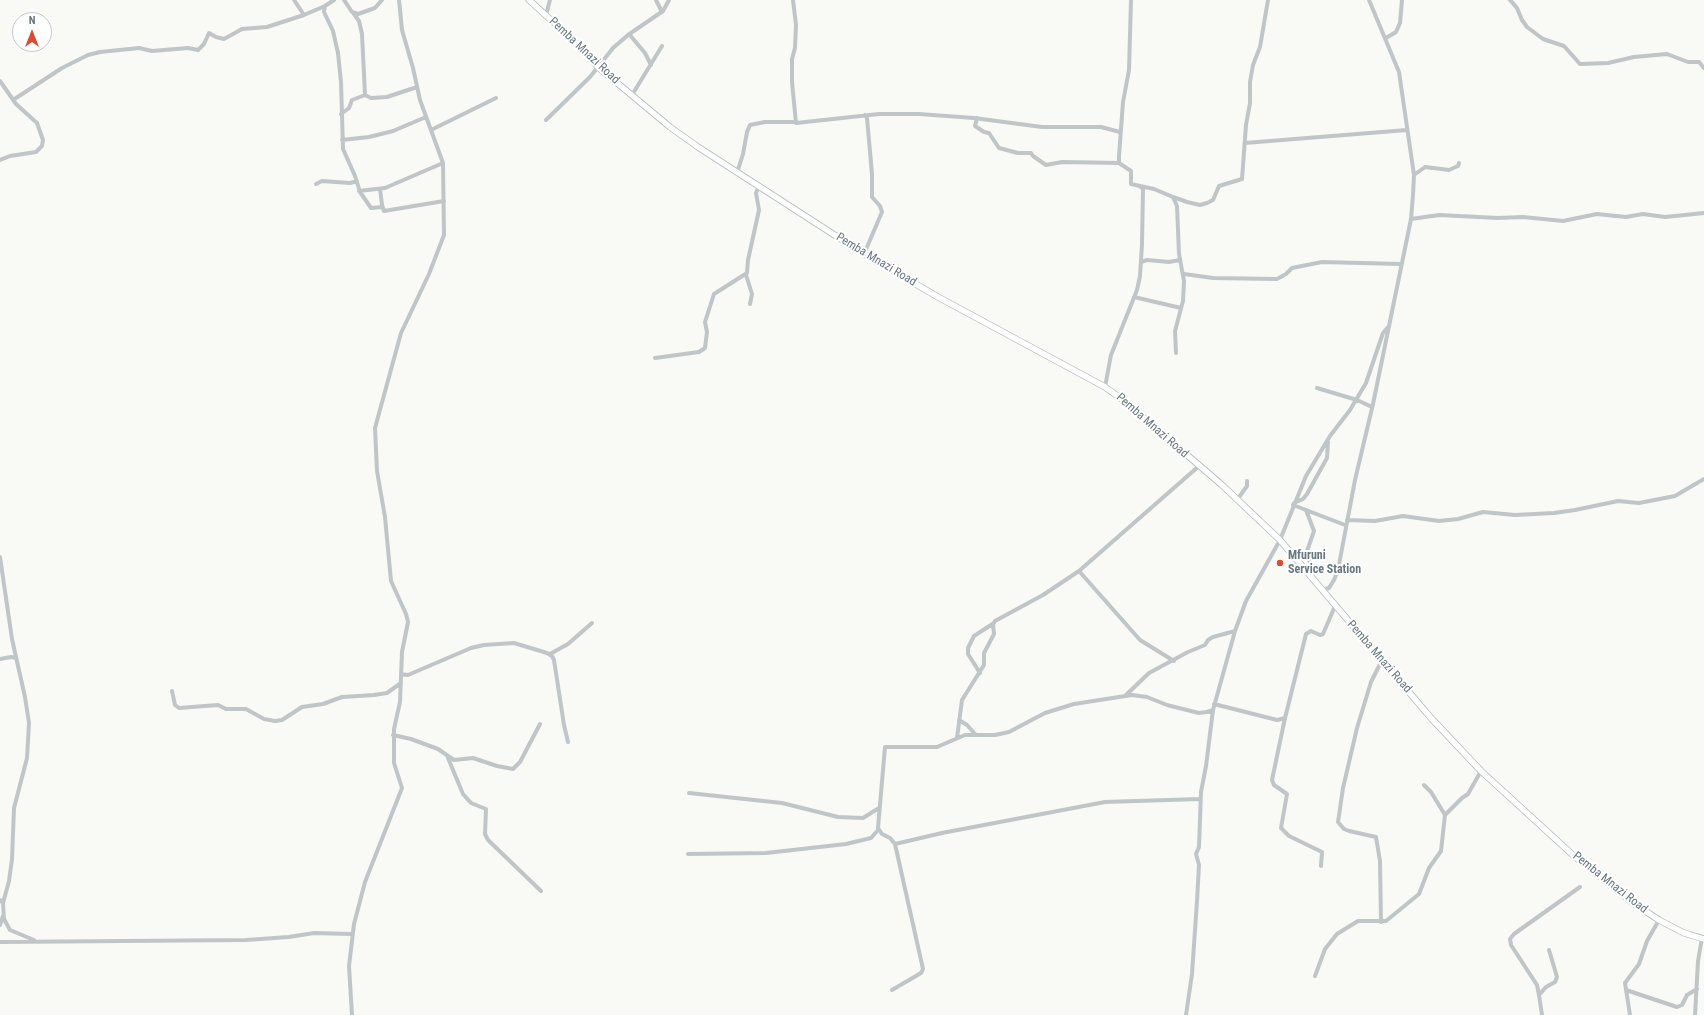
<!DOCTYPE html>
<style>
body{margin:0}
#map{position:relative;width:1704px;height:1015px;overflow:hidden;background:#f9f9f6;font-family:"Roboto Condensed",sans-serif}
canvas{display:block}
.north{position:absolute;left:12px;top:12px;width:40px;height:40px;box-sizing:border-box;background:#fff;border:1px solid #c1c9cc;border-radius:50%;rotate:0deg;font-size:11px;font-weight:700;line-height:16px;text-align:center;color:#657780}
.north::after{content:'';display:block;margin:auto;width:14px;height:18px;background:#dd4c32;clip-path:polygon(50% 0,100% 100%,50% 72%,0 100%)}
</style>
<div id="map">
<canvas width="1704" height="1015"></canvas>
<div class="north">N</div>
</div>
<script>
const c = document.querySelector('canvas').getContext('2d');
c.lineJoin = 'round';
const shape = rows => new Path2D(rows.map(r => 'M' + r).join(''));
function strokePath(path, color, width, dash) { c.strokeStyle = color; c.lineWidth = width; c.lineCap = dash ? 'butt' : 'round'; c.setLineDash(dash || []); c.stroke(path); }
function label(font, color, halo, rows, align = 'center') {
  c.font = font + ' "Roboto Condensed",sans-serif'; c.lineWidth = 4; c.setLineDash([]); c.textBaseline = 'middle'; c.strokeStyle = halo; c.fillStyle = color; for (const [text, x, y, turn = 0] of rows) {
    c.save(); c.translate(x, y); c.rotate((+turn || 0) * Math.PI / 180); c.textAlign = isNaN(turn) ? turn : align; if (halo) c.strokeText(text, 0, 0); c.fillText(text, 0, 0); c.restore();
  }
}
const street = shape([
 [294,0,304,15,325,6],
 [334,0,325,6,324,12,333,31,338,53,341,82,343,149,355,176,360,192,371,208,382,207],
 [344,0,352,12,358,14,375,8,382,0],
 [656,0,662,12],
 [793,0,796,25,795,48,792,59,792,82,796,123,879,114,919,114,974,118,1042,127,1101,127,1120,132],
 [1510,0,1517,8,1522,20,1527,27,1543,39,1564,46,1580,64,1608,63,1634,57,1667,54,1688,62,1699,62,1704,68],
 [546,15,550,0],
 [629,34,645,53,651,65],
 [1386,38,1396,32,1400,23,1402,0],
 [0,81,16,104,37,123,43,140,42,146,36,152,10,156,0,160],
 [365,95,371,98,387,97,417,87],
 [632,95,662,46],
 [13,100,62,68,88,55,100,52,139,48,152,51,188,48,198,50,204,44,209,33,216,37,224,39,242,29,267,27,304,15],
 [341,114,349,108,352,100,365,95,362,34,359,21,354,14],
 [977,118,975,126,984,132,989,133,999,148,1018,153,1031,153,1033,156,1046,165,1062,162,1119,163],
 [546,120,590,77,613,48,628,35,663,11,669,0],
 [431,130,496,98],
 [342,140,369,137,393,131,426,117],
 [1245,143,1407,130],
 [737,173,743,154,747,132,750,125,765,122,795,122],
 [1414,175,1425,167,1449,170,1458,166,1459,163],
 [316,184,322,181,350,183,357,181],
 [1140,186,1154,189,1173,197,1177,206,1179,254,1184,281,1183,301,1175,331,1176,353],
 [380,189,382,205,384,211,444,201],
 [359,191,385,188,443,163],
 [1173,197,1187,202,1200,205,1207,203,1213,200,1219,186,1242,179,1246,125,1250,103,1250,82,1253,65,1260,47,1268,0],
 [1411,219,1439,215,1498,218,1523,217,1563,221,1597,214,1626,217,1643,214,1665,217,1704,213],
 [864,254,882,212,880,206,872,197,872,174,867,118,865,115],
 [1141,262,1147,260,1169,262,1180,260],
 [1184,274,1213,278,1277,279,1286,274,1292,268,1322,262,1401,264],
 [746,275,752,294,750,304],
 [1134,297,1181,308],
 [655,358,699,352,705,348,707,332,705,322,714,294,747,273,748,260,759,210,756,193,759,186],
 [1105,387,1111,355,1137,290,1140,276,1142,244,1143,189,1140,186,1131,184,1131,171,1119,163,1119,156,1123,102,1129,70,1131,0],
 [1317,388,1357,400,1372,407],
 [1237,500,1247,486,1247,481],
 [1294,503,1303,499,1307,494,1327,458,1328,441],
 [1293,505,1345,525],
 [1306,510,1314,531,1306,554,1313,568,1310,577],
 [1347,520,1375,521,1403,516,1439,521,1458,519,1483,512,1515,515,1554,513,1575,510,1618,501,1639,503,1675,496,1704,479],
 [0,557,12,639,25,697,29,723,27,758,14,808,12,859,9,881,3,903],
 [1079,571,1140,640,1174,661],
 [1322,590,1329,588,1334,580,1338,570,1355,480,1373,404,1411,219,1413,195,1414,175,1399,72,1369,0],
 [550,654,568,644,592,623],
 [0,659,11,657,16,658],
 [980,673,968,654,968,648,974,636,994,623],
 [401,674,408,675,471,648,484,645,514,643,547,653,552,656,554,660,564,725,568,742],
 [172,691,175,705,179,708,218,705,226,709,246,709,264,719,275,721,282,720,302,707,323,704,342,697,374,695,387,693,401,683],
 [1126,695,1149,673,1188,652,1205,645,1208,640,1213,637,1235,631],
 [1214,704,1277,720,1285,718,1306,634,1311,631,1320,635,1323,634,1335,606],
 [1285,718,1272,780,1274,785,1287,794,1281,828,1289,836,1322,852,1321,866],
 [959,720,967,725,976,735],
 [393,735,411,739,438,749,454,760,473,758,497,766,513,769,520,762,540,724],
 [957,738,962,700,984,665,984,653,994,634,993,624,995,621,1043,595,1079,571,1199,466],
 [448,758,463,794,471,803,486,809,485,834,488,840,541,891],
 [1424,785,1431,792,1445,815],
 [689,793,782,803,838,817,863,818,879,808],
 [895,844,942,833,1105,802,1200,799],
 [688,854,766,853,846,844,871,838,878,830],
 [0,900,3,903,4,919,10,930,34,940],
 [1381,922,1380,861,1376,837,1349,831,1344,829,1338,822,1343,788,1357,728,1371,682,1382,660],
 [0,925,3,916],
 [0,942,246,940,289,937,314,933,352,934],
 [1315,976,1325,949,1337,934,1358,921,1386,921,1419,894,1429,868,1441,851,1445,815,1462,798,1468,794,1481,771],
 [892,990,921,973,923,969,895,844,890,838,882,834,878,828,885,747,937,747,965,735,995,735,1009,732,1045,713,1074,704,1132,695,1147,697,1167,705,1199,713,1207,712,1213,710],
 [1626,990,1677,1007,1682,1005,1687,995,1697,989],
 [1539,995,1537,985,1511,945,1510,939,1514,934,1580,887],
 [352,1015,349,966,354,924,365,882,402,788,394,763,394,729,400,702,402,652,408,622,406,614,391,581,385,517,377,471,375,428,401,333,429,274,444,235,443,163,420,100,413,68,402,30,399,0],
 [1186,1015,1192,974,1197,901,1199,865,1196,854,1199,847,1201,792,1206,766,1213,710,1235,631,1246,601,1280,540,1306,476,1330,436,1350,410,1366,383,1383,333,1389,326],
 [1542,1015,1539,995,1546,987,1555,982,1557,977,1549,950],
 [1630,1015,1625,983,1639,964,1647,941,1659,920],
 [1695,1015,1698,961,1702,938]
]);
const secondary = shape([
 [529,0,574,41,598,67,670,127,698,147,864,254,938,297,1105,387,1123,400,1222,485,1280,540,1431,718,1481,771,1574,856,1633,903,1659,920,1684,933,1704,939]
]);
const markers = [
 [1280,563,4,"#dd4c32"]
];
const streetNames = [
 ["Pemba Mnazi Road",584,51,43],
 ["Pemba Mnazi Road",876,260,31],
 ["Pemba Mnazi Road",1152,426,41],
 ["Pemba Mnazi Road",1379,657,49],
 ["Pemba Mnazi Road",1610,883,38]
];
const poiNames = [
 ["Mfuruni",1288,556],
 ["Service Station",1288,570]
];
strokePath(secondary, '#b3b9bd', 7);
strokePath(street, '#c0c5c8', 4);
strokePath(secondary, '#fff', 5.5);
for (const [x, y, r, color] of markers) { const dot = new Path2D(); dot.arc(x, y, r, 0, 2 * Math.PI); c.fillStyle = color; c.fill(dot); strokePath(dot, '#fff', 1.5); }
label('12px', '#657780', '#fff', streetNames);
label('bold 12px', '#657780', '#fff', poiNames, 'left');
</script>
